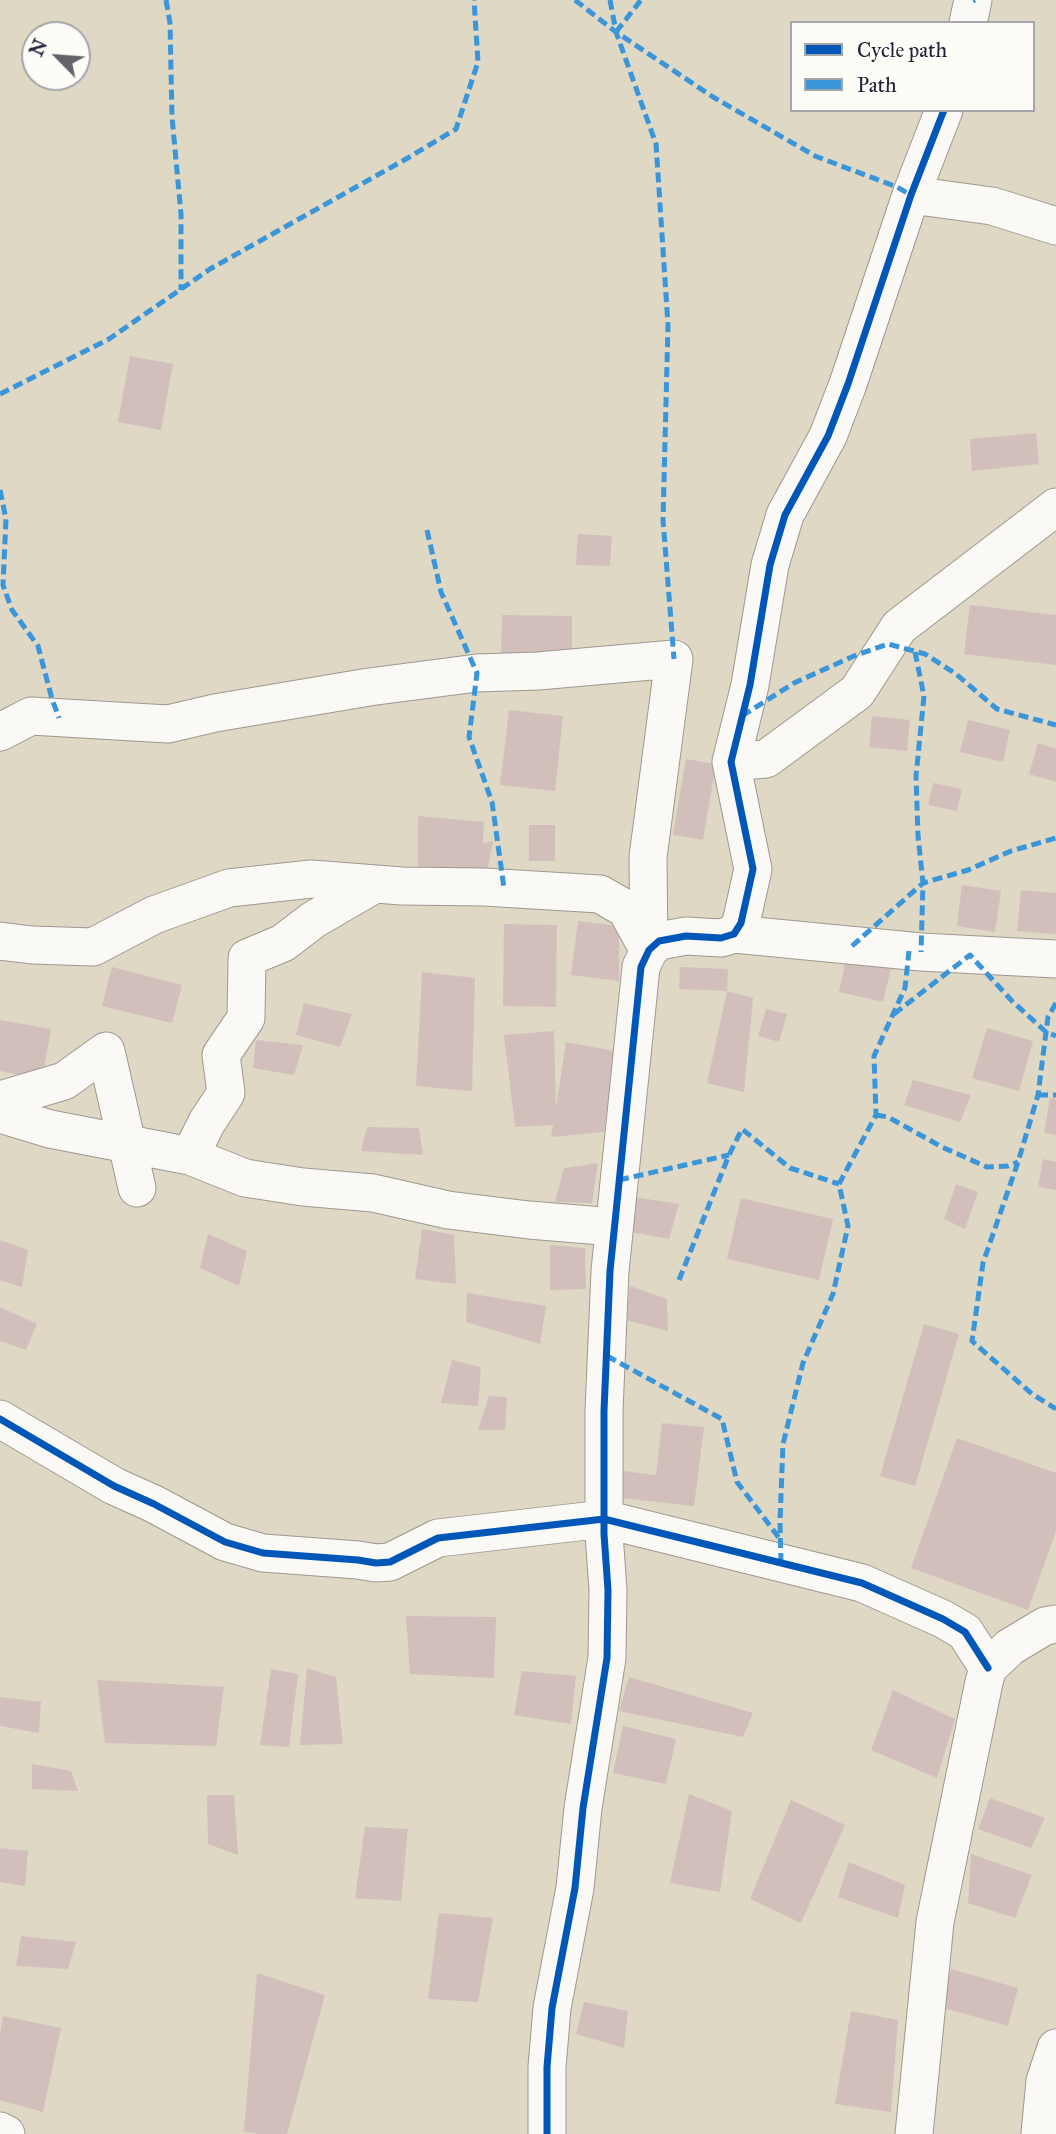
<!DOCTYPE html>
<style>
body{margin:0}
#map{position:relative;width:1056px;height:2134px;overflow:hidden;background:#ded8c4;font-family:"IM FELL Great Primer",serif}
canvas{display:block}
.legend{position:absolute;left:790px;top:21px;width:245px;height:91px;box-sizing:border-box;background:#fdfcf7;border:2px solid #a5a5ac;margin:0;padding:9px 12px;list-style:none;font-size:21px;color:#22223b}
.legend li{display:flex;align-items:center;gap:14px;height:35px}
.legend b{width:35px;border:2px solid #a5a5ac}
.north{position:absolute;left:21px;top:21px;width:70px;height:70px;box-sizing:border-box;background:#fdfcf7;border:2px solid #a5a5ac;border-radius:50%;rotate:295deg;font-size:19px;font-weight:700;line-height:28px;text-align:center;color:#22223b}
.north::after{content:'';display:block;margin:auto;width:24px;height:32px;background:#64626b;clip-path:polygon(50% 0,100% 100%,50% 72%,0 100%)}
</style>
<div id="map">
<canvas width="1056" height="2134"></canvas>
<ul class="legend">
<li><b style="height:9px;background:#0057b8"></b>Cycle path</li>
<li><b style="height:9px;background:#3b95d9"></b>Path</li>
</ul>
<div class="north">N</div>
</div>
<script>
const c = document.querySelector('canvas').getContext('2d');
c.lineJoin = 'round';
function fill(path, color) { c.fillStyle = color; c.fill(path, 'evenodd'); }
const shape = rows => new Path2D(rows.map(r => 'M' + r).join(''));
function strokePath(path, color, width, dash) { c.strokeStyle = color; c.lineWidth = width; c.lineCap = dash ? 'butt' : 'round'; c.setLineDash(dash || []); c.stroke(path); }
const building = shape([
 [130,356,173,364,161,430,118,422],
 [1036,433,1039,464,972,471,970,439],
 [578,534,612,536,610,566,576,565],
 [970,605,1056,615,1056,665,964,654],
 [502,615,572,616,572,656,501,656],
 [509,710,563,716,555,791,500,785],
 [872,716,910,720,907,751,869,747],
 [968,720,1010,730,1003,762,960,752],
 [1038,743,1056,749,1056,782,1029,774],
 [686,759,716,764,703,840,673,835],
 [933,783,962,789,957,811,928,805],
 [418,816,484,822,483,843,493,841,484,887,418,879],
 [529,825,555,825,555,861,529,861],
 [962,885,1001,891,995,932,957,926],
 [1021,890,1056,893,1056,934,1017,931],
 [578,921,619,926,619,981,571,975],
 [504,924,557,925,556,1007,503,1006],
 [846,958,891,968,883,1002,839,992],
 [112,967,182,985,172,1023,102,1006],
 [680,967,728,969,727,991,679,989],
 [422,972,475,978,472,1091,416,1086],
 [727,991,753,998,744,1092,707,1083],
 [304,1003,352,1014,340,1047,296,1035],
 [766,1009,787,1014,779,1042,758,1036],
 [0,1020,51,1029,42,1079,0,1071],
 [987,1028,1033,1041,1019,1091,972,1078],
 [554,1031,556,1108,566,1042,615,1051,604,1132,551,1137,553,1125,515,1127,504,1035],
 [256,1040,303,1045,294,1075,253,1068],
 [913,1080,971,1095,960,1122,904,1105],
 [1050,1098,1056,1099,1056,1135,1044,1133],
 [367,1127,419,1128,423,1155,361,1151],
 [1043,1159,1056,1162,1056,1190,1038,1187],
 [598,1163,592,1203,555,1202,564,1168],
 [956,1184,978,1192,965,1229,944,1219],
 [634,1197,679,1204,669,1239,631,1232],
 [741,1198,833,1219,819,1280,727,1259],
 [422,1229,454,1235,456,1284,415,1279],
 [208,1234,247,1251,239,1286,200,1268],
 [0,1240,28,1250,22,1287,0,1280],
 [550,1245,585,1248,586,1289,550,1290],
 [630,1286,667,1299,668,1331,626,1320],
 [467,1293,546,1306,540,1344,466,1322],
 [0,1307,37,1324,26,1350,0,1341],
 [924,1324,959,1334,915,1486,880,1476],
 [452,1360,481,1367,478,1406,441,1403],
 [489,1396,507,1397,505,1430,478,1430],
 [662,1423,704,1427,694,1506,621,1498,624,1471,656,1475],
 [957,1438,1056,1473,1056,1531,1028,1610,911,1568],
 [406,1616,496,1617,494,1678,410,1674],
 [307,1668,336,1677,343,1744,300,1745],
 [271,1669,298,1674,289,1747,260,1745],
 [522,1671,576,1676,571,1724,514,1715],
 [629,1677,753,1713,743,1737,619,1711],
 [97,1680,224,1687,216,1746,105,1743],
 [893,1690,955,1719,937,1778,871,1750],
 [0,1697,41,1702,39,1733,0,1726],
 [623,1726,676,1739,666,1784,613,1773],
 [32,1764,71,1771,78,1791,32,1789],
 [689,1794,732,1811,720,1892,670,1883],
 [207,1795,234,1795,238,1855,208,1844],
 [990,1798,1045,1818,1031,1848,978,1829],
 [791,1800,845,1825,801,1923,750,1899],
 [365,1827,408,1829,401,1901,355,1898],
 [0,1848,28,1851,25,1886,0,1882],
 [971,1854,1032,1875,1015,1918,968,1903],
 [849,1862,905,1885,898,1918,838,1897],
 [439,1913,493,1918,478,2002,428,1999],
 [21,1936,76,1942,68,1969,16,1966],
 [951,1969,1018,1988,1008,2026,940,2007],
 [257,1973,325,1995,287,2134,258,2134,244,2131],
 [584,2002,628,2011,624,2048,576,2034],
 [851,2011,898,2020,891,2112,835,2104],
 [3,2016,61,2028,43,2112,0,2100,0,2036]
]);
const minor = shape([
 [968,23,973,0],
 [911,195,992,206,1056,226],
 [0,732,31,716,168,724,215,713,369,687,477,673,538,671,674,659,648,857,649,950],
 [731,762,766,759,857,692,899,627,1056,507],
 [734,934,921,952,1056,959],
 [0,941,32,945,93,947,154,915,229,888,311,879,402,886,484,887,600,894,626,909,648,949],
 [0,1100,64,1081,106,1051,137,1188],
 [0,1114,50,1129,190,1156,207,1122,226,1093,221,1055,246,1018,247,958,283,943,313,920,375,884],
 [190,1156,245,1178,303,1187,373,1193,448,1210,529,1220,614,1227],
 [0,1419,114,1486,154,1504,225,1542,263,1553,358,1560,376,1563,390,1562,438,1538,604,1519,862,1583,943,1619,965,1632,988,1668],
 [0,2131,6,2134],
 [547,2134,547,2067,552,2008,575,1888,583,1808,607,1658,608,1590,604,1534,604,1411,610,1271,641,967,649,950,659,941,686,936,721,938,734,934,741,923,753,869,731,762,750,685,770,565,785,515,828,436,848,384,911,195,944,110],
 [914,2134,935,1922,984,1682,988,1668,1010,1647,1045,1626,1056,1624],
 [1040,2134,1045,2081,1056,2048]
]);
const quiet = shape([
 [166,0,170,23,172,117,181,214,181,290],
 [575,0,616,32,713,97,815,156,897,187,911,195],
 [610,0,616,32,656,144,668,325,663,520,674,659],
 [973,1,975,0],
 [616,32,641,0],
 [0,394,109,339,210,269,406,159,456,129,478,62,474,0],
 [0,490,6,519,3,585,12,610,38,646,52,699,59,718],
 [427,530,441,592,477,673,469,737,492,802,504,888],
 [915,652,924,696,916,776,918,836,923,883,921,952],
 [742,716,794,683,854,656,888,644,925,654,956,674,997,709,1056,725],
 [852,946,923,883,968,870,1011,851,1056,838],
 [1056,1003,1048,1017,1038,1095,1018,1162,983,1263,972,1341,1032,1394,1056,1409],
 [894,1014,970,955,1012,1001,1046,1032,1056,1036],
 [1038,1095,1056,1095],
 [876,1115,888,1117,942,1147,987,1167,1008,1166,1018,1162],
 [619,1180,729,1155],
 [679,1280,729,1155,742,1129,790,1168,839,1184],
 [607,1356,722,1419,737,1482,780,1539],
 [781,1563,780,1521,783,1444,803,1363,833,1294,848,1226,839,1184,876,1115,874,1056,905,988,909,951]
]);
const cycleway = shape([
 [0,1419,114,1486,154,1504,225,1542,263,1553,358,1560,376,1563,390,1562,438,1538,604,1519,862,1583,943,1619,965,1632,988,1668],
 [547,2134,547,2067,552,2008,575,1888,583,1808,607,1658,608,1590,604,1534,604,1411,610,1271,641,967,649,950,659,941,686,936,721,938,734,934,741,923,753,869,731,762,750,685,770,565,785,515,828,436,848,384,911,195,944,110]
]);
fill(building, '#d2bfbc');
strokePath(minor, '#9d9990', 39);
strokePath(minor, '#faf9f6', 37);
strokePath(quiet, '#3b95d9', 5, [10, 5]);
strokePath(cycleway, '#0057b8', 7);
</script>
